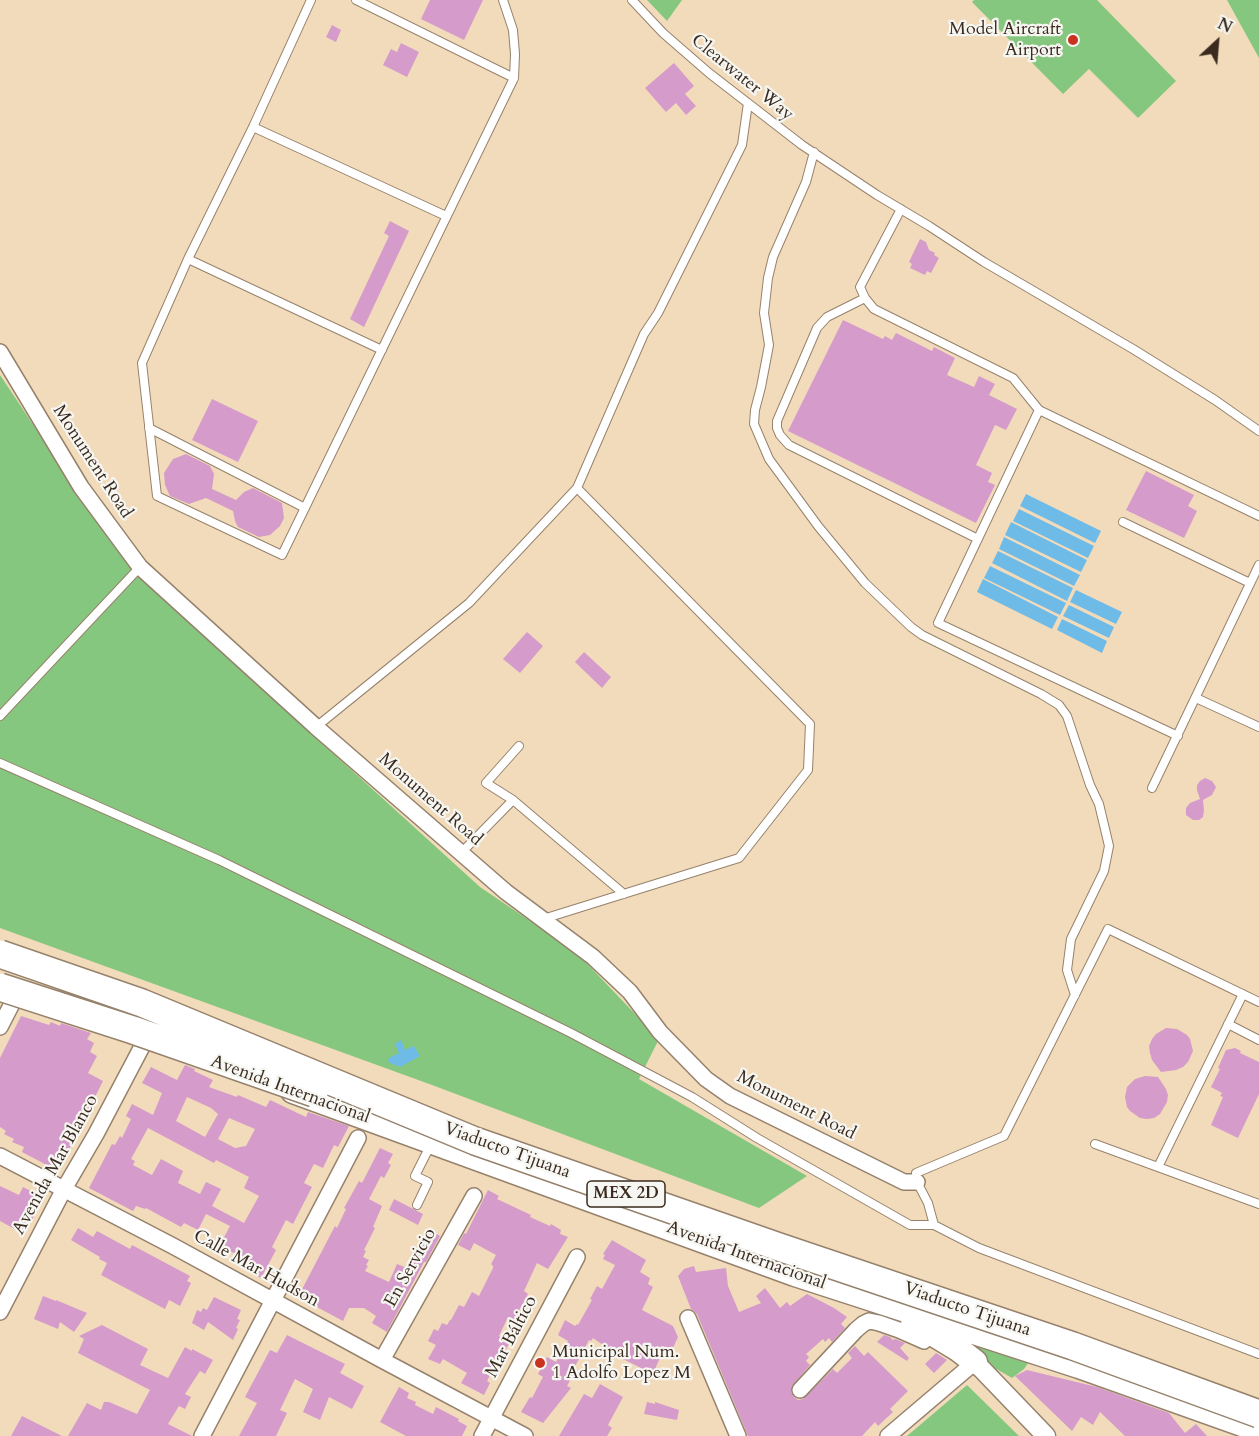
<!DOCTYPE html>
<meta charset="utf-8">
<style>
body{margin:0}
#map{position:relative;width:1259px;height:1436px;overflow:hidden;background:#f2dbbb;font-family:Cardo,serif}
canvas{display:block}
.north{position:absolute;left:1187px;top:12px;width:60px;height:60px;-webkit-text-stroke:4px #f6f6f2;paint-order:stroke;rotate:26deg;font-size:16px;font-weight:700;line-height:24px;text-align:center;color:#3b2a1e}
.north::after{content:'';display:block;margin:auto;width:21px;height:27px;background:#3b2a1e;clip-path:polygon(50% 0,100% 100%,50% 72%,0 100%)}
</style>
<div id="map">
<canvas width="1259" height="1436"></canvas>
<div class="north">N</div>
</div>
<script>
const c = document.querySelector('canvas').getContext('2d');
c.lineJoin = 'round';
function fill(path, color) { c.fillStyle = color; c.fill(path, 'evenodd'); }
const shape = rows => new Path2D(rows.map(r => 'M' + r).join(''));
function strokePath(path, color, width, dash) { c.strokeStyle = color; c.lineWidth = width; c.lineCap = dash ? 'butt' : 'round'; c.setLineDash(dash || []); c.stroke(path); }
function label(font, color, halo, rows, align = 'center') {
  c.font = font + ' Cardo,serif'; c.lineWidth = 4.5; c.setLineDash([]); c.textBaseline = 'middle'; c.strokeStyle = halo; c.fillStyle = color; for (const [text, x, y, turn = 0] of rows) {
    c.save(); c.translate(x, y); c.rotate((+turn || 0) * Math.PI / 180); c.textAlign = isNaN(turn) ? turn : align; if (halo) c.strokeText(text, 0, 0); c.fillText(text, 0, 0); c.restore();
  }
}
const green = shape([
 [647,0,682,0,667,21],
 [974,0,1097,0,1176,81,1138,118,1089,69,1063,94,972,2],
 [1227,0,1259,0,1259,58],
 [0,375,46,444,147,584,480,887,576,952,659,1039,639,1079,807,1176,759,1208,432,1085,0,928],
 [979,1340,1029,1362,1024,1369,1012,1378,977,1358,956,1342],
 [967,1385,1019,1436,907,1436]
]);
const water = shape([
 [1026,494,1101,531,1095,543,1020,506],
 [1019,509,1094,546,1088,558,1013,521],
 [1011,522,1087,560,1081,572,1005,535],
 [1004,537,1080,575,1074,586,999,549],
 [998,551,1073,588,1067,601,992,563],
 [990,566,1066,603,1060,615,984,578],
 [983,579,1058,617,1052,629,977,592],
 [1076,590,1122,612,1116,624,1070,602],
 [1069,605,1114,627,1109,638,1063,616],
 [1062,619,1107,641,1102,653,1057,630],
 [401,1040,405,1050,414,1046,420,1056,400,1067,388,1062,389,1058,399,1053,395,1044]
]);
const building = shape([
 [430,0,483,0,464,40,421,19],
 [332,25,341,30,336,42,326,37],
 [401,43,419,52,407,77,383,65,391,49,397,52],
 [674,63,694,86,685,94,696,106,686,115,676,103,666,112,645,88],
 [390,221,409,231,364,327,350,319,389,236,384,233],
 [920,239,926,242,929,250,935,253,934,255,939,258,931,273,927,271,925,275,910,268,912,264,909,262],
 [843,320,883,339,885,336,892,340,896,333,932,351,934,347,955,358,947,375,974,387,979,376,995,384,989,395,1017,409,1006,430,995,425,976,465,992,473,988,482,995,485,976,523,788,431],
 [212,399,258,421,238,462,192,440],
 [186,454,210,466,214,474,212,489,236,500,244,492,253,488,282,503,284,518,280,526,270,535,259,537,238,527,235,521,233,511,206,498,189,504,170,496,165,485,164,473,173,459],
 [1146,471,1194,495,1188,506,1197,511,1184,538,1126,510],
 [527,632,543,646,520,673,503,659],
 [584,652,611,677,602,688,575,662],
 [1205,778,1212,781,1216,787,1212,795,1203,800,1204,810,1203,817,1199,820,1193,820,1186,815,1186,808,1190,803,1200,799,1197,790,1197,785,1200,781],
 [21,1016,49,1025,51,1022,60,1026,61,1023,91,1033,87,1039,94,1043,90,1052,97,1056,88,1073,103,1081,85,1117,86,1117,58,1171,22,1152,24,1147,12,1142,14,1139,4,1134,6,1131,0,1127,0,1058],
 [1166,1028,1177,1029,1187,1035,1190,1039,1193,1051,1188,1062,1183,1067,1176,1070,1161,1072,1152,1060,1150,1053,1149,1046,1152,1039,1156,1034],
 [1235,1048,1241,1051,1240,1053,1259,1062,1259,1094,1238,1138,1211,1125,1223,1097,1220,1096,1222,1093,1211,1087,1220,1069,1218,1068,1226,1050],
 [185,1065,195,1069,194,1071,213,1080,209,1087,237,1097,238,1095,266,1107,270,1100,306,1117,308,1112,349,1126,338,1147,334,1145,323,1168,314,1164,304,1183,312,1187,293,1224,286,1220,272,1247,276,1250,261,1278,251,1273,254,1267,235,1256,236,1254,223,1248,225,1245,221,1243,230,1226,206,1214,198,1230,184,1223,181,1227,146,1208,145,1209,136,1206,133,1211,89,1188,112,1144,115,1145,120,1136,122,1138,131,1119,126,1116,132,1104,153,1115,162,1093,142,1083,151,1067,177,1080],
 [187,1097,211,1108,218,1114,205,1137,176,1121],
 [229,1118,255,1129,246,1146,235,1148,218,1139],
 [148,1128,214,1163,216,1160,249,1177,244,1188,259,1196,244,1223,212,1206,221,1189,206,1182,200,1194,178,1183,183,1171,161,1159,152,1175,133,1165,135,1161,131,1159],
 [1145,1076,1158,1077,1166,1089,1168,1095,1167,1102,1160,1114,1154,1118,1147,1119,1140,1118,1130,1111,1127,1107,1125,1097,1127,1087,1135,1079],
 [380,1148,393,1154,388,1163,391,1165,384,1178,381,1176,369,1199,382,1206,373,1227,375,1228,364,1250,366,1251,363,1257,369,1260,366,1265,368,1266,365,1271,389,1282,397,1264,407,1268,427,1229,440,1236,426,1262,424,1262,387,1332,372,1323,376,1316,364,1308,349,1308,343,1321,298,1297,335,1226,337,1228,346,1209,344,1208,359,1181,362,1183],
 [0,1186,19,1195,23,1187,44,1198,24,1234,0,1221],
 [488,1190,499,1196,497,1199,531,1215,530,1217,550,1226,551,1224,561,1230,560,1234,568,1237,548,1269,537,1263,524,1291,528,1294,514,1320,508,1317,499,1336,510,1342,505,1351,503,1350,487,1381,490,1383,484,1395,461,1383,467,1373,443,1359,440,1364,428,1359,436,1345,428,1341,434,1329,438,1331,442,1323,447,1325,450,1320,451,1320,459,1305,464,1307,472,1292,479,1296,493,1268,493,1266,491,1264,496,1255,474,1243,470,1251,458,1245,464,1233,466,1234],
 [394,1199,423,1214,418,1225,389,1210],
 [78,1228,93,1237,97,1231,130,1249,132,1245,190,1276,187,1281,191,1283,180,1306,169,1300,165,1309,101,1275,107,1263,99,1259,100,1257,71,1240],
 [612,1240,646,1260,640,1272,650,1278,648,1284,653,1287,642,1310,673,1326,678,1337,668,1359,661,1355,653,1374,609,1352,610,1350,593,1338,591,1341,589,1340,571,1374,573,1375,567,1386,571,1388,543,1423,521,1412,530,1397,532,1398,543,1377,538,1374,547,1357,556,1362,568,1341,558,1335,565,1320,575,1326,577,1324,578,1325,592,1300,590,1299,597,1286,602,1289,615,1265,603,1259,605,1255,603,1254],
 [694,1266,696,1272,726,1268,728,1286,739,1312,761,1303,756,1296,765,1288,780,1308,787,1302,790,1306,807,1294,834,1308,847,1317,841,1324,845,1328,832,1342,829,1338,825,1342,823,1339,806,1354,809,1357,806,1361,810,1365,791,1387,791,1392,794,1397,798,1400,803,1399,833,1369,837,1373,852,1358,848,1353,855,1346,864,1356,868,1352,908,1391,890,1409,893,1412,878,1426,875,1422,862,1436,748,1436,697,1314,691,1309,678,1276,684,1269],
 [43,1296,56,1301,56,1300,87,1313,74,1332,60,1322,58,1329,34,1319],
 [214,1297,241,1310,237,1319,240,1320,236,1328,238,1329,233,1340,208,1322,204,1330,192,1323,197,1310,201,1312,203,1308,207,1310],
 [102,1325,148,1349,140,1365,168,1378,185,1347,192,1351,192,1349,213,1360,205,1374,200,1371,185,1394,191,1397,185,1409,179,1406,168,1424,192,1436,68,1436,87,1403,101,1410,104,1402,109,1402,137,1414,150,1390,78,1353,84,1339,79,1336],
 [287,1335,345,1364,340,1373,364,1386,352,1409,329,1397,320,1420,303,1412,313,1389,295,1379,280,1410,287,1413,276,1436,239,1436,257,1403,245,1397,270,1350,277,1353],
 [884,1335,890,1337,893,1340,895,1339,905,1343,900,1348,909,1358,907,1361,877,1342],
 [936,1353,947,1360,934,1373,925,1364],
 [1027,1370,1097,1387,1169,1413,1185,1433,1196,1424,1207,1436,1125,1436,1100,1412,1093,1425,1081,1417,1072,1431,1015,1376],
 [600,1384,623,1397,608,1425,612,1428,607,1436,559,1436,584,1394,592,1398],
 [399,1387,409,1393,407,1398,416,1402,415,1405,433,1414,436,1407,459,1419,458,1421,467,1426,462,1436,406,1436,380,1422],
 [647,1402,655,1404,655,1402,679,1410,677,1420,644,1414],
 [22,1416,62,1436,11,1436]
]);
const service = shape([
 [311,0,253,127,188,259,142,363,157,496,282,555,514,78,356,0],
 [503,0,513,30,515,54,514,78],
 [632,0,663,33,709,73,802,145,877,195,929,226,984,262,1133,349,1215,400,1259,431],
 [253,127,446,216],
 [814,152,806,182,773,257,768,278,764,313,769,345,761,387,755,410,754,424,769,459,818,526,865,583,911,627,922,635,1041,694,1059,705,1067,716,1090,785,1099,804,1109,846,1104,871,1071,939,1067,970,1075,995],
 [901,209,860,287,865,298,874,309,1013,378,1039,410,938,623,1178,736],
 [188,259,382,350],
 [865,298,827,317,817,328,777,421,777,428,780,435,789,445,978,539],
 [1039,410,1259,516],
 [149,428,305,508],
 [1123,522,1250,583],
 [1196,698,1259,727],
 [0,716,140,567],
 [316,727,469,603,577,488],
 [0,763,219,860,571,1033,692,1097,757,1138,910,1225,934,1225],
 [1152,788,1259,565],
 [513,800,624,894],
 [461,853,513,800,486,783,519,746],
 [543,919,739,858,808,770,810,724,577,488,644,334,658,313,742,145,748,103],
 [1259,1002,1108,929,1004,1136,916,1173,917,1182,928,1203,934,1225,979,1248,1259,1354],
 [1228,1024,1259,1040],
 [1095,1144,1259,1204],
 [1158,1167,1243,994],
 [417,1205,428,1182,415,1176,430,1146]
]);
const minor = shape([
 [0,352,81,487,140,567,316,727,506,892,593,957,630,992,660,1032,706,1079,730,1096,904,1182,917,1182],
 [0,1027,18,992],
 [0,1156,173,1246,382,1360,525,1436],
 [0,1312,64,1189,96,1134,147,1037],
 [688,1318,738,1436],
 [382,1360,474,1196],
 [800,1390,856,1330,863,1324,869,1321,879,1323,899,1330,924,1341],
 [202,1436,358,1138],
 [482,1436,577,1257],
 [888,1436,975,1362]
]);
const tertiary = shape([
 [975,1362,1046,1436]
]);
const trunk = shape([
 [293,1091,795,1274,1079,1366,1259,1430],
 [913,1324,935,1335,958,1349,975,1362]
]);
const motorwayBridge = shape([
 [0,954,142,1003,475,1141,779,1247,1073,1346,1259,1414],
 [0,987,133,1030,314,1093]
]);
const markers = [
 [1073,40,6,"#c8321e"],
 [540,1363,6,"#c8321e"]
];
const shields = [
 [626,1194,78]
];
const shieldNames = [
 ["MEX 2D",626,1194]
];
const poiNames = [
 ["Model Aircraft",1061,30],
 ["Airport",1061,51],
 ["Municipal Num.",552,1353,"left"],
 ["1 Adolfo Lopez M",552,1374,"left"]
];
const streetNames = [
 ["Clearwater Way",742,78,39],
 ["Monument Road",92,462,57],
 ["Monument Road",430,800,41],
 ["Avenida Internacional",290,1090,20],
 ["Monument Road",796,1106,27],
 ["Viaducto Tijuana",507,1151,20],
 ["Avenida Mar Blanco",56,1165,-61],
 ["Avenida Internacional",746,1256,20],
 ["En Servicio",411,1268,-61],
 ["Calle Mar Hudson",256,1269,29],
 ["Viaducto Tijuana",967,1310,19],
 ["Mar Báltico",512,1337,-62]
];
fill(green, '#86c77f');
fill(water, '#6fbbe8');
fill(building, '#d59bca');
strokePath(service, '#96826c', 10);
strokePath(minor, '#96826c', 18);
strokePath(tertiary, '#96826c', 21);
strokePath(trunk, '#96826c', 27);
strokePath(service, '#fff', 8);
strokePath(minor, '#fff', 15);
strokePath(tertiary, '#fff', 18);
strokePath(trunk, '#fff', 24);
strokePath(motorwayBridge, '#96826c', 30, []);
strokePath(motorwayBridge, '#fff', 27);
for (const [x, y, r, color] of markers) { const dot = new Path2D(); dot.arc(x, y, r, 0, 2 * Math.PI); c.fillStyle = color; c.fill(dot); strokePath(dot, '#f6f6f2', 2); }
for (const [x, y, w] of shields) { const box = new Path2D(); box.roundRect(x - w / 2, y - 13, w, 26, 4.5); c.fillStyle = '#f6f6f2'; c.fill(box); strokePath(box, '#3b2a1e', 1.5); }
label('bold 16px', '#3b2a1e', null, shieldNames);
label('18px', '#3b2a1e', '#f6f6f2', poiNames, 'right');
label('18px', '#3b2a1e', '#f6f6f2', streetNames);
</script>
